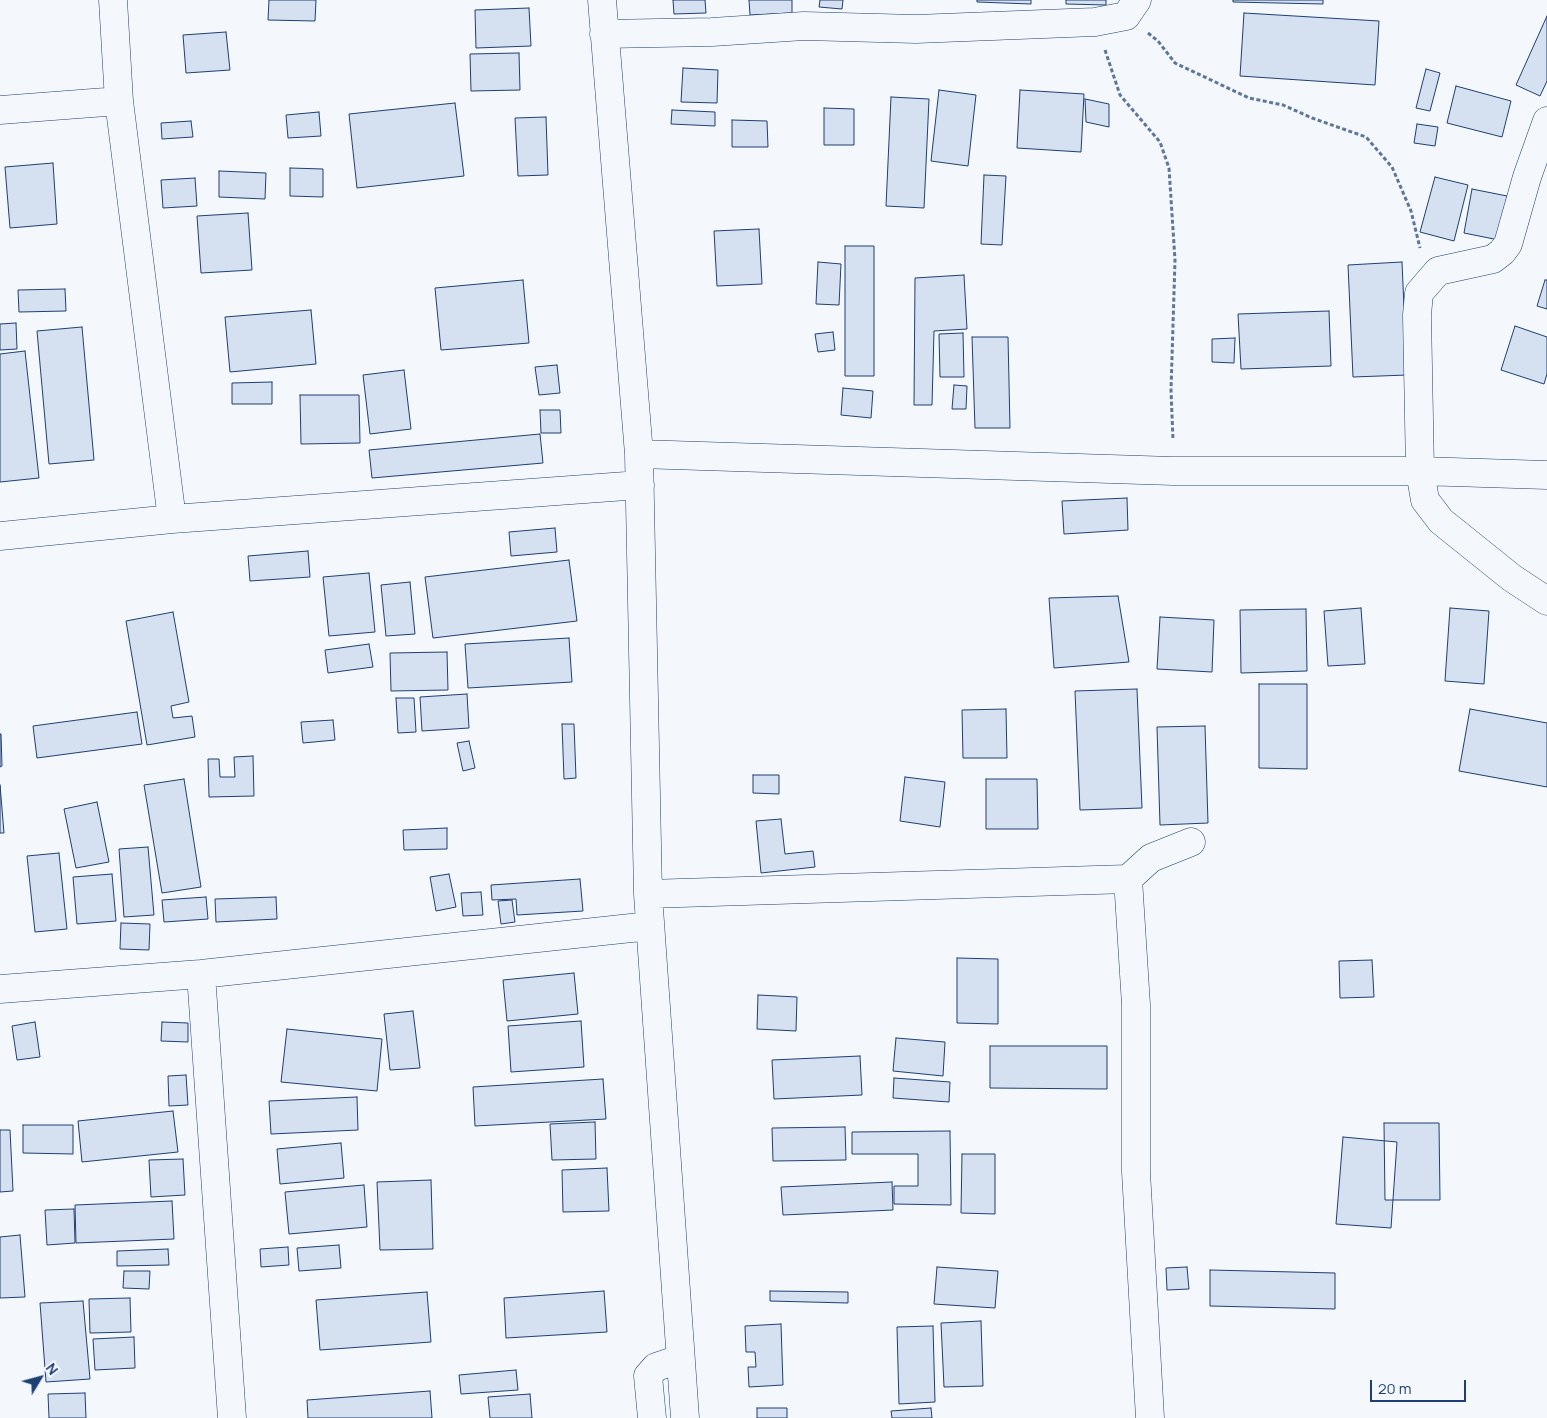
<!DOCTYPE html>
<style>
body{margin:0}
#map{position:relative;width:1547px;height:1418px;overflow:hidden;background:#f4f7fb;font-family:Manrope,sans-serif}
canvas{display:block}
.north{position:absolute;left:15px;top:1353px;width:50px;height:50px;-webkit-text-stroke:4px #f4f7fb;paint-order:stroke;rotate:53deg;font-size:14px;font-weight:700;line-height:20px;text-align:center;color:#1d3f73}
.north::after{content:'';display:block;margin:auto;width:18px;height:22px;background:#1d3f73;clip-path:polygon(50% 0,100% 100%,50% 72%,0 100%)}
.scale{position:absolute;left:1370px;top:1380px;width:96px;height:22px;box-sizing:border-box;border:2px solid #1d3f73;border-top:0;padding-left:6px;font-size:15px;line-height:18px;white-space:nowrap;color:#1d3f73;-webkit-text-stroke:4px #f4f7fb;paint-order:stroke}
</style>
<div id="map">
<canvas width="1547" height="1418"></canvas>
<div class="north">N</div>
<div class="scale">20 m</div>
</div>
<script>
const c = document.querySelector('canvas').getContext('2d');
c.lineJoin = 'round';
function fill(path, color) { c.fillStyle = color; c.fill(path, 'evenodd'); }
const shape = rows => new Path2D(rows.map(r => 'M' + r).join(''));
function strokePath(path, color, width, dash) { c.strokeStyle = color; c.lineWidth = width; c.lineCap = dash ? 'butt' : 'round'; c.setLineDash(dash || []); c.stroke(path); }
const building = shape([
 [269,0,316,0,315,21,268,20,269,0],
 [673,0,705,0,706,13,674,14,673,0],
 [749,0,792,0,792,13,750,15,749,0],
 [820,0,843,0,842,9,819,7,820,0],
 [977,0,1031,0,1031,4,977,2,977,0],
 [1066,0,1106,0,1106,5,1066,4,1066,0],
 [1233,0,1323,0,1323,4,1233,2,1233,0],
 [529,8,531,46,476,48,475,10,529,8],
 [1244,13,1379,21,1375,85,1240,76,1244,13],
 [1547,16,1547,81,1540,96,1516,85,1547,16],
 [226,32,230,70,186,73,183,35,226,32],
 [519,53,520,90,471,91,470,54,519,53],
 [683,68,718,70,717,103,681,102,683,68],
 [1426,69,1440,73,1430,111,1416,108,1426,69],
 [1456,86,1511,101,1502,137,1447,123,1456,86],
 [939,90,976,95,968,166,931,161,939,90],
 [1020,90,1084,94,1081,152,1017,148,1020,90],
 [891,97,929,99,924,208,886,206,891,97],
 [1085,99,1109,104,1109,127,1086,122,1085,99],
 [455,103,464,176,357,188,349,114,455,103],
 [824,108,854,109,854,145,824,145,824,108],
 [672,110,715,112,715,126,671,124,672,110],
 [319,112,321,136,288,138,286,115,319,112],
 [546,117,548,175,518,176,515,118,546,117],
 [732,120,767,121,768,147,732,147,732,120],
 [191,121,193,137,162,139,161,123,191,121],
 [1417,124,1438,127,1435,146,1414,143,1417,124],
 [53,163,57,224,10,228,5,167,53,163],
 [290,168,323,169,323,197,290,196,290,168],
 [219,171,266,173,265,199,219,197,219,171],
 [984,175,1006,176,1002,245,981,244,984,175],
 [1435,177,1468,185,1454,241,1420,232,1435,177],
 [195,178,197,206,163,208,161,180,195,178],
 [1472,189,1507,196,1499,240,1464,233,1472,189],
 [248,213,252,270,201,273,197,216,248,213],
 [759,229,762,284,717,286,714,231,759,229],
 [845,246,874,246,874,376,845,376,845,246],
 [818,262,841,264,839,305,816,304,818,262],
 [1402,262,1407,375,1353,377,1348,265,1402,262],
 [964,275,967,329,934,331,932,405,914,405,915,278,964,275],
 [523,280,529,343,441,350,435,288,523,280],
 [1545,280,1547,280,1547,309,1537,306,1545,280],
 [65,289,66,311,19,312,18,290,65,289],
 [311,310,316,364,230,372,225,317,311,310],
 [1329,311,1331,366,1241,369,1238,314,1329,311],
 [16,323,17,349,0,350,0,324,16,323],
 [1515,326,1547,337,1547,374,1544,384,1501,370,1515,326],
 [82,327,94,460,49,464,37,331,82,327],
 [833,332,835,350,818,352,815,334,833,332],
 [963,333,964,377,940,377,939,334,963,333],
 [972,337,1008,337,1010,428,975,428,972,337],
 [1235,338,1234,363,1212,362,1212,339,1235,338],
 [25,351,39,478,0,482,0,354,25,351],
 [557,365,560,393,539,395,535,367,557,365],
 [404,370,411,429,370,434,363,375,404,370],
 [272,382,272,404,232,404,232,383,272,382],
 [954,385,967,386,966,409,952,409,954,385],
 [843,388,873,391,871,418,841,415,843,388],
 [300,395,359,395,360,443,301,444,300,395],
 [540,410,560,410,561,433,541,433,540,410],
 [540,434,543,463,372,478,369,450,540,434],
 [1127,498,1128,530,1064,534,1062,501,1127,498],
 [555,528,557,552,511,556,509,532,555,528],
 [308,551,310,577,250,581,248,556,308,551],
 [569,560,577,621,433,638,425,577,569,560],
 [369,573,375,632,329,636,323,577,369,573],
 [410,582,415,634,386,636,381,585,410,582],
 [1118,596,1129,662,1054,668,1049,598,1118,596],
 [1361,608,1365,664,1328,666,1324,611,1361,608],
 [1450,608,1489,611,1484,684,1445,681,1450,608],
 [1306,609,1307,671,1241,673,1240,610,1306,609],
 [173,612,189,702,171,706,173,718,192,716,195,737,147,745,126,621,173,612],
 [1160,617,1214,620,1212,672,1157,669,1160,617],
 [569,638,572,682,468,688,465,644,569,638],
 [369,644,373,667,328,673,325,650,369,644],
 [447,652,448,690,391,691,390,653,447,652],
 [1259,684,1307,684,1307,769,1259,768,1259,684],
 [1137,689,1142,808,1080,810,1075,691,1137,689],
 [467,694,469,728,422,731,420,697,467,694],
 [396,698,414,698,416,732,398,733,396,698],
 [1006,709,1007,758,963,758,962,710,1006,709],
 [1470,709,1547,723,1547,787,1459,771,1470,709],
 [137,712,142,744,37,758,33,726,137,712],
 [333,720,335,740,303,743,301,722,333,720],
 [562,724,574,724,576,778,564,779,562,724],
 [1205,726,1208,823,1160,825,1157,727,1205,726],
 [0,734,1,734,2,766,0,767,0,734],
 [469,741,475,768,463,771,457,743,469,741],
 [253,756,254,796,209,797,208,759,219,759,220,777,235,777,234,757,253,756],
 [753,775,779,775,779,794,753,793,753,775],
 [905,777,945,782,940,827,900,821,905,777],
 [184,779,201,887,162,893,144,785,184,779],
 [986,779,1037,779,1038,829,986,829,986,779],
 [0,785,4,833,0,833,0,785],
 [97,802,109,862,76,868,64,809,97,802],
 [781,819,785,854,813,851,815,867,761,873,756,821,781,819],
 [447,828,447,849,404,850,403,830,447,828],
 [148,847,154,915,124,917,119,849,148,847],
 [59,853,67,929,35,932,27,856,59,853],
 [112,874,116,921,77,924,73,877,112,874],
 [449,874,456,907,436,911,430,877,449,874],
 [580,879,583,911,517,915,516,899,492,900,491,885,580,879],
 [481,892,483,915,463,916,461,893,481,892],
 [206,897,208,919,164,922,162,900,206,897],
 [276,897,277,919,216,922,215,899,276,897],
 [512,900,515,922,501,924,498,901,512,900],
 [121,923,150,924,149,950,120,949,121,923],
 [957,958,998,959,998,1024,957,1023,957,958],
 [1372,960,1374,997,1340,998,1339,961,1372,960],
 [574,973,578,1014,507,1021,503,980,574,973],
 [758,995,797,997,796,1031,757,1029,758,995],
 [413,1011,420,1068,390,1070,384,1014,413,1011],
 [581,1021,584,1067,511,1072,508,1026,581,1021],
 [35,1022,40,1057,17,1060,12,1026,35,1022],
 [162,1022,188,1023,188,1042,161,1041,162,1022],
 [287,1029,382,1039,377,1091,281,1082,287,1029],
 [896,1038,945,1042,943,1076,893,1071,896,1038],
 [990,1046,1107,1046,1107,1089,990,1088,990,1046],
 [860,1056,862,1095,774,1099,772,1060,860,1056],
 [186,1075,188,1105,169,1106,168,1076,186,1075],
 [894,1078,950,1082,949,1102,893,1098,894,1078],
 [603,1079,606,1119,475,1126,473,1087,603,1079],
 [357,1097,358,1130,271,1134,269,1101,357,1097],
 [173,1111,178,1152,82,1162,78,1121,173,1111],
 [595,1122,596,1159,552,1160,550,1124,595,1122],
 [1384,1123,1439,1123,1440,1200,1385,1200,1384,1123],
 [23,1125,73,1125,73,1154,23,1153,23,1125],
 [845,1127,846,1160,773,1161,772,1128,845,1127],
 [0,1130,10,1130,13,1191,0,1192,0,1130],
 [950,1131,951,1205,894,1204,894,1186,918,1186,918,1154,852,1154,852,1132,950,1131],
 [1343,1137,1397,1142,1391,1228,1336,1224,1343,1137],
 [341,1143,344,1178,280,1184,277,1149,341,1143],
 [962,1154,995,1154,995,1214,961,1213,962,1154],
 [183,1159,185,1195,151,1197,149,1160,183,1159],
 [607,1168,609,1211,563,1212,562,1170,607,1168],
 [431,1180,433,1249,380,1250,377,1182,431,1180],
 [892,1182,893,1210,783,1215,781,1187,892,1182],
 [364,1185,367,1227,289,1234,285,1192,364,1185],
 [172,1201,174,1239,76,1243,75,1205,172,1201],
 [74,1209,75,1243,47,1245,45,1210,74,1209],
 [20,1235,25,1297,0,1298,0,1237,20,1235],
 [339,1245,341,1268,299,1271,297,1248,339,1245],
 [288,1247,289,1265,261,1267,260,1249,288,1247],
 [168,1249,169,1265,117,1266,117,1251,168,1249],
 [937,1267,998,1271,995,1308,934,1304,937,1267],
 [1187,1267,1189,1289,1167,1290,1166,1268,1187,1267],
 [1210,1270,1335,1273,1335,1309,1210,1306,1210,1270],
 [124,1271,150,1271,149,1289,123,1288,124,1271],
 [604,1291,607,1332,506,1338,504,1298,604,1291],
 [770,1291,848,1292,848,1303,770,1301,770,1291],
 [427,1292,431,1342,320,1350,316,1300,427,1292],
 [130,1298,131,1332,90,1333,89,1299,130,1298],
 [83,1301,90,1379,46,1382,40,1303,83,1301],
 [981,1321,983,1386,944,1387,941,1323,981,1321],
 [781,1324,783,1385,749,1387,748,1367,756,1367,755,1352,746,1352,745,1326,781,1324],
 [933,1326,935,1402,899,1404,897,1327,933,1326],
 [134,1337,135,1368,95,1370,93,1339,134,1337],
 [516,1370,518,1390,461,1394,459,1375,516,1370],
 [430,1391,432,1418,308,1418,307,1400,430,1391],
 [85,1393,86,1418,49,1418,48,1394,85,1393],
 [530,1394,532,1418,490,1418,488,1397,530,1394],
 [757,1408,787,1408,787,1418,757,1418,757,1408],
 [931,1408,932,1418,892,1418,891,1411,931,1408]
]);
const path = shape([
 [1148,33,1158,41,1175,63,1249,98,1283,105,1312,118,1366,137,1392,167,1411,211,1420,248],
 [1105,50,1120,95,1160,142,1169,168,1175,260,1171,390,1173,440]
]);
const minor = shape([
 [113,0,119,101,172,519],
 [602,0,639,454,648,894,685,1418],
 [604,34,712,32,804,26,916,29,1095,22,1126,16,1137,0],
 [0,110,119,101],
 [1547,121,1527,177,1508,244,1502,252,1493,259,1438,271,1419,293,1417,315,1420,471,1425,500,1441,521,1512,578,1547,601],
 [639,454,1173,471,1420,471,1547,475],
 [0,536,172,519,640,485],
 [1128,879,1136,1005,1136,1172,1150,1418],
 [648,894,1128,879,1151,858,1191,842],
 [201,974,232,1418],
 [0,989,201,974,650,926],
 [652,1418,648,1376,656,1367,680,1359]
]);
fill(building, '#d5e0f0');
strokePath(building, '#1d3f73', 1);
strokePath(minor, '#1d3f73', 29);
strokePath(path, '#5e769c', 3, [4, 2.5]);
strokePath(minor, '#f4f7fb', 28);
</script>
